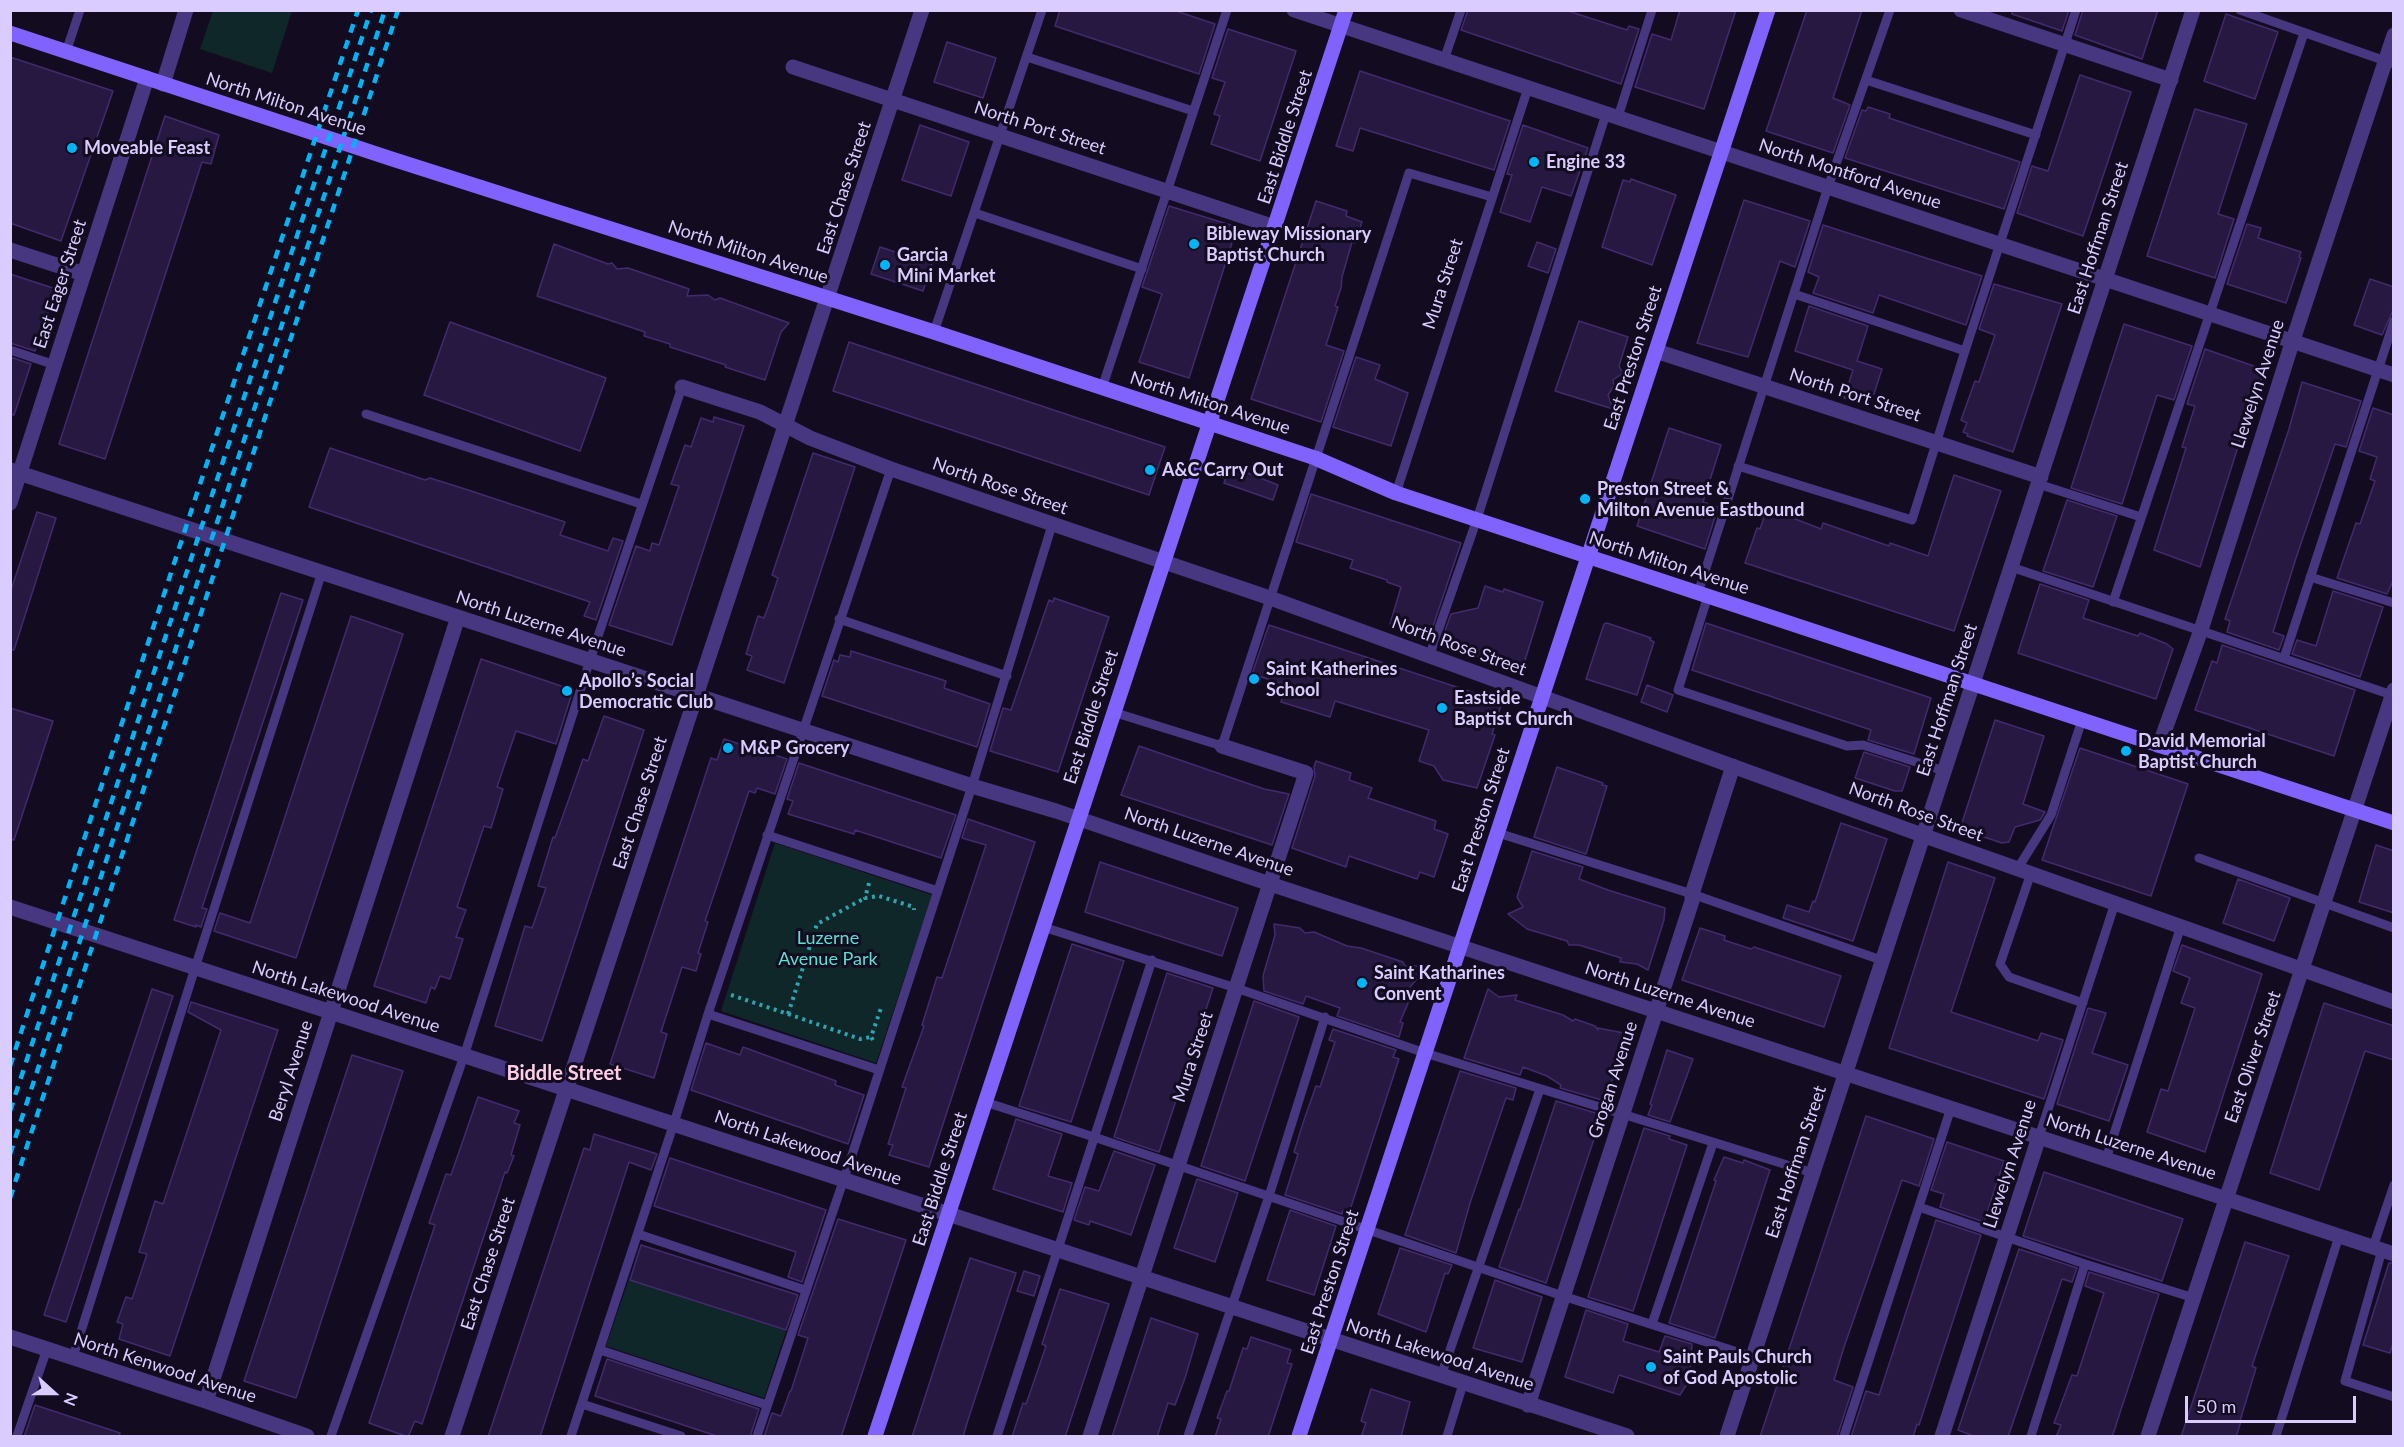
<!DOCTYPE html>
<meta charset="utf-8">
<style>
body{margin:0}
#map{position:relative;width:2404px;height:1447px;overflow:hidden;background:#130c20;font-family:Lato,sans-serif}
canvas{display:block}
.frame{position:absolute;inset:0;border:12px solid #daccff;pointer-events:none}
.north{position:absolute;left:24px;top:1363px;width:60px;height:60px;-webkit-text-stroke:4px #130c20;paint-order:stroke;rotate:111deg;font-size:16px;font-weight:700;line-height:24px;text-align:center;color:#daccff}
.north::after{content:'';display:block;margin:auto;width:21px;height:27px;background:#daccff;clip-path:polygon(50% 0,100% 100%,50% 72%,0 100%)}
.scale{position:absolute;left:2185px;top:1396px;width:171px;height:27px;box-sizing:border-box;border:3px solid #daccff;border-top:0;padding-left:8px;font-size:18px;line-height:21px;white-space:nowrap;color:#daccff;-webkit-text-stroke:4px #130c20;paint-order:stroke}
</style>
<div id="map">
<canvas width="2404" height="1447"></canvas>
<div class="frame"></div>
<div class="north">N</div>
<div class="scale">50 m</div>
</div>
<script>
const c = document.querySelector('canvas').getContext('2d');
c.lineJoin = 'round';
function fill(path, color) { c.fillStyle = color; c.fill(path, 'evenodd'); }
const shape = rows => new Path2D(rows.map(r => 'M' + r).join(''));
function strokePath(path, color, width, dash) { c.strokeStyle = color; c.lineWidth = width; c.lineCap = dash ? 'butt' : 'round'; c.setLineDash(dash || []); c.stroke(path); }
function label(font, color, halo, rows, align = 'center') {
  c.font = font + ' Lato,sans-serif'; c.lineWidth = 6; c.setLineDash([]); c.textBaseline = 'middle'; c.strokeStyle = halo; c.fillStyle = color; for (const [text, x, y, turn = 0] of rows) {
    c.save(); c.translate(x, y); c.rotate((+turn || 0) * Math.PI / 180); c.textAlign = isNaN(turn) ? turn : align; if (halo) c.strokeText(text, 0, 0); c.fillText(text, 0, 0); c.restore();
  }
}
const green = shape([
 [213,11,292,11,272,73,200,49],
 [775,843,932,895,876,1063,721,1011],
 [629,1279,786,1331,764,1398,606,1346]
]);
const building = shape([
 [1060,10,1173,10,1215,24,1199,74,1055,26,1060,10],
 [1468,10,1565,10,1627,30,1629,26,1639,29,1621,84,1461,30,1468,10],
 [1680,10,1736,10,1704,109,1635,87,1652,34,1671,40,1680,10],
 [1807,10,1862,10,1833,98,1850,105,1833,153,1766,131,1807,10],
 [2012,10,2069,10,2062,31,2012,14,2012,10],
 [2083,10,2158,10,2142,59,2075,35,2083,10],
 [2226,14,2278,32,2255,99,2204,81,2226,14],
 [1228,29,1296,51,1260,161,1211,144,1220,116,1214,114,1225,82,1212,78,1228,29],
 [947,42,996,58,983,98,934,82,947,42],
 [10,57,113,91,61,241,10,223,10,57],
 [1360,71,1510,121,1494,170,1360,128,1353,151,1336,146,1360,71],
 [2080,75,2131,92,2083,236,2017,213,2032,166,2048,171,2080,75],
 [1868,107,1890,114,1889,118,2020,162,2004,209,1845,158,1862,110,1866,111,1868,107],
 [2195,109,2247,124,2218,214,2234,219,2215,278,2147,256,2195,109],
 [165,116,219,135,211,164,202,162,105,459,59,444,165,116],
 [920,125,969,142,951,196,902,180,920,125],
 [1523,125,1588,148,1571,196,1542,187,1530,222,1500,212,1512,175,1507,174,1523,125],
 [1631,179,1676,195,1652,265,1602,247,1623,180,1630,182,1631,179],
 [1744,200,1810,221,1795,267,1780,261,1748,357,1697,343,1744,200],
 [1316,201,1347,211,1346,216,1362,222,1355,243,1352,242,1342,277,1341,288,1335,306,1338,307,1326,345,1344,351,1321,422,1251,399,1316,201],
 [1169,206,1237,227,1189,378,1139,362,1162,294,1142,287,1169,206],
 [2247,224,2261,228,2258,238,2301,252,2299,257,2301,258,2286,303,2227,284,2247,224],
 [1823,225,1982,276,1966,325,1879,295,1873,313,1813,293,1819,277,1808,272,1823,225],
 [1537,242,1556,249,1548,273,1528,266,1537,242],
 [554,244,608,264,612,263,617,269,628,268,689,289,687,296,708,295,715,300,720,298,789,323,781,332,765,380,725,367,726,365,670,347,670,344,644,336,645,332,537,296,554,244],
 [880,247,932,264,923,291,871,274,880,247],
 [10,274,56,289,35,351,10,343,10,274],
 [2370,279,2394,287,2394,308,2382,335,2354,325,2370,279],
 [1994,284,2062,304,2013,452,1967,436,1968,434,1963,432,1967,423,1961,420,1975,381,1979,382,1995,335,1979,329,1994,284],
 [1809,306,1868,326,1857,361,1882,369,1872,400,1858,402,1844,398,1853,370,1795,351,1809,306],
 [1579,321,1628,337,1619,366,1623,373,1613,380,1614,386,1608,395,1613,409,1555,391,1579,321],
 [450,322,606,378,580,451,424,395,450,322],
 [2124,324,2192,346,2174,400,2157,395,2122,504,2071,488,2124,324],
 [849,342,1165,447,1149,495,833,391,849,342],
 [2205,349,2265,370,2249,416,2248,415,2200,567,2154,550,2186,448,2182,447,2195,406,2187,404,2205,349],
 [10,357,31,364,14,415,10,414,10,357],
 [1356,357,1380,365,1375,379,1408,393,1391,446,1333,427,1356,357],
 [2302,382,2361,401,2346,447,2335,444,2296,558,2273,632,2284,636,2279,650,2227,632,2230,621,2225,619,2289,429,2302,382],
 [2373,408,2394,415,2394,579,2387,594,2337,578,2356,523,2360,524,2375,481,2370,479,2377,457,2359,451,2373,408],
 [714,417,744,426,672,645,609,625,636,546,650,551,652,543,659,545,679,486,671,484,685,445,691,447,701,418,713,422,714,417],
 [1669,428,1721,445,1703,502,1718,507,1705,549,1637,526,1669,428],
 [330,448,425,480,430,478,468,490,565,522,560,535,608,551,613,538,623,541,596,620,584,616,590,602,309,507,330,448],
 [813,453,855,467,784,683,747,670,752,656,746,654,758,616,764,618,771,599,778,578,772,575,813,453],
 [1230,466,1278,485,1273,500,1224,483,1230,466],
 [1954,475,2001,491,1954,631,1745,563,1757,528,1760,529,1767,508,1821,529,1823,523,1889,546,1890,543,1928,556,1954,475],
 [1311,494,1461,543,1429,638,1416,634,1417,632,1390,624,1401,587,1387,582,1387,580,1350,568,1353,560,1296,542,1311,494],
 [2067,500,2117,516,2093,587,2043,571,2067,500],
 [37,512,56,518,14,650,10,649,10,593,37,512],
 [2040,584,2089,600,2083,618,2138,636,2140,633,2167,644,2173,649,2156,699,2018,653,2040,584],
 [1485,586,1503,592,1504,589,1543,602,1522,670,1482,658,1441,642,1451,614,1478,608,1485,586],
 [2333,591,2383,607,2360,677,2292,654,2297,640,2316,646,2333,591],
 [281,593,303,600,202,908,207,909,201,927,196,925,196,927,174,920,281,593],
 [1054,598,1109,617,1058,772,990,751,1003,708,1011,710,1049,600,1053,602,1054,598],
 [351,616,403,634,296,958,214,931,220,913,250,923,351,616],
 [1607,623,1651,638,1650,640,1654,642,1637,695,1586,679,1604,624,1607,623],
 [1706,623,1931,698,1914,754,1868,740,1871,730,1692,670,1706,623],
 [1269,625,1502,702,1492,734,1495,735,1477,788,1443,780,1434,766,1419,761,1429,730,1335,701,1330,717,1281,702,1286,685,1252,674,1269,625],
 [2222,645,2355,690,2334,756,2195,710,2212,661,2217,663,2222,645],
 [851,651,946,681,944,688,990,704,977,747,822,696,834,660,838,662,840,655,850,657,851,651],
 [481,659,573,690,556,744,516,731,497,787,503,789,491,828,484,826,457,907,466,910,456,937,463,939,450,979,440,976,435,989,431,987,426,1003,374,986,481,659],
 [1647,685,1673,695,1667,712,1641,702,1647,685],
 [10,708,53,721,14,840,10,839,10,708],
 [604,716,644,730,542,1041,495,1026,525,926,532,928,546,888,538,886,553,837,555,838,583,759,588,761,604,716],
 [1995,720,2044,736,2023,804,2045,812,2040,820,2015,827,2009,842,2002,843,1960,829,1995,720],
 [724,739,787,759,775,794,757,788,755,793,749,791,705,921,708,922,698,953,701,954,696,971,682,967,661,1032,667,1034,654,1078,610,1064,711,758,717,760,724,739],
 [1139,746,1264,789,1289,794,1272,845,1121,795,1139,746],
 [2080,748,2188,784,2151,896,2042,860,2080,748],
 [1864,752,1910,767,1902,791,1895,791,1855,778,1864,752],
 [1316,761,1351,773,1349,780,1372,788,1368,798,1436,821,1434,829,1448,834,1434,877,1420,872,1417,879,1349,856,1346,867,1292,848,1315,776,1314,767,1316,761],
 [799,763,956,815,941,858,855,830,854,834,788,814,793,801,787,799,799,763],
 [1557,767,1603,783,1602,785,1607,786,1586,854,1534,837,1557,767],
 [968,819,1035,842,929,1167,889,1155,893,1145,888,1144,906,1088,902,1087,924,1026,922,1025,937,977,942,978,986,845,962,838,968,819],
 [1841,823,1887,839,1853,941,1783,918,1787,905,1809,912,1813,901,1815,902,1841,823],
 [2376,845,2394,851,2394,913,2359,902,2376,845],
 [1532,851,1583,867,1579,879,1608,890,1665,908,1664,920,1648,970,1637,964,1620,962,1621,958,1579,945,1569,945,1567,941,1527,929,1508,914,1523,907,1517,897,1532,851],
 [1100,862,1238,908,1222,956,1085,912,1100,862],
 [1948,862,1995,878,1951,1012,2038,1041,2041,1033,2063,1040,2044,1099,1889,1048,1948,862],
 [2238,879,2290,898,2274,941,2223,923,2238,879],
 [1274,924,1300,928,1305,933,1314,932,1347,946,1361,948,1403,962,1405,966,1429,966,1409,988,1412,994,1400,1022,1403,1023,1399,1037,1337,1016,1340,1008,1306,996,1303,1004,1264,991,1263,976,1275,935,1274,924],
 [1700,928,1725,936,1724,940,1751,949,1754,947,1841,976,1824,1027,1682,980,1700,928],
 [1072,944,1124,961,1071,1122,1019,1106,1072,944],
 [2182,945,2262,974,2205,1152,2147,1132,2161,1089,2168,1091,2195,1008,2181,1003,2190,978,2173,971,2182,945],
 [1167,973,1213,988,1159,1152,1114,1137,1167,973],
 [152,989,173,996,66,1322,44,1315,152,989],
 [1488,989,1499,997,1517,995,1515,1000,1563,1015,1573,1021,1575,1019,1595,1026,1598,1030,1598,1028,1629,1034,1605,1101,1560,1088,1561,1085,1547,1076,1523,1067,1520,1075,1464,1058,1488,989],
 [1254,1001,1299,1017,1245,1181,1201,1166,1254,1001],
 [191,1002,278,1030,170,1356,119,1339,123,1324,117,1322,126,1297,132,1299,147,1254,139,1252,155,1201,163,1204,221,1030,188,1012,191,1002],
 [2324,1003,2394,1026,2394,1060,2365,1051,2319,1190,2270,1173,2324,1003],
 [2088,1008,2106,1013,2092,1053,2128,1065,2109,1121,2057,1104,2088,1008],
 [1333,1029,1396,1050,1393,1057,1399,1059,1349,1213,1343,1211,1342,1214,1285,1195,1298,1154,1294,1152,1303,1123,1316,1086,1320,1087,1335,1042,1329,1040,1333,1029],
 [706,1043,740,1055,743,1047,836,1081,835,1085,864,1095,848,1144,691,1090,706,1043],
 [1667,1050,1693,1059,1670,1122,1648,1115,1652,1105,1650,1104,1667,1050],
 [352,1055,403,1071,296,1398,244,1381,352,1055],
 [1460,1071,1516,1088,1513,1100,1506,1098,1470,1203,1456,1253,1405,1235,1460,1071],
 [478,1097,519,1111,514,1123,520,1125,511,1155,514,1156,507,1173,505,1172,422,1424,415,1421,408,1437,369,1423,435,1225,429,1223,446,1174,451,1175,478,1097],
 [1556,1101,1602,1115,1546,1283,1499,1267,1519,1209,1520,1210,1556,1101],
 [1866,1116,1934,1139,1919,1186,1902,1180,1844,1347,1834,1380,1853,1387,1837,1437,1760,1437,1866,1116],
 [1016,1119,1062,1134,1048,1176,1072,1183,1063,1212,993,1189,1016,1119],
 [1644,1128,1670,1136,1669,1139,1687,1145,1633,1311,1588,1297,1644,1128],
 [594,1134,657,1154,651,1170,629,1162,540,1437,488,1437,584,1148,590,1150,594,1134],
 [1947,1142,2004,1161,1984,1222,1940,1207,1944,1194,1931,1190,1947,1142],
 [1114,1151,1155,1165,1131,1235,1090,1221,1089,1225,1074,1220,1085,1187,1099,1191,1114,1151],
 [1724,1157,1743,1163,1744,1160,1770,1170,1715,1338,1669,1323,1716,1181,1714,1180,1724,1157],
 [670,1158,826,1210,802,1282,788,1277,796,1252,654,1206,670,1158],
 [2044,1172,2183,1219,2162,1281,2023,1236,2044,1172],
 [1197,1179,1238,1193,1215,1262,1174,1248,1197,1179],
 [1290,1210,1336,1226,1314,1295,1267,1280,1290,1210],
 [838,1219,906,1240,841,1437,764,1437,772,1413,781,1416,790,1391,791,1391,808,1338,798,1335,838,1219],
 [1936,1220,1981,1235,1919,1425,1917,1424,1913,1437,1851,1437,1866,1391,1879,1395,1936,1220],
 [2245,1242,2289,1256,2252,1366,2256,1368,2240,1421,2241,1421,2236,1437,2181,1437,2245,1242],
 [641,1245,798,1295,786,1330,630,1280,641,1245],
 [1400,1248,1452,1265,1448,1274,1445,1273,1426,1332,1378,1314,1400,1248],
 [2019,1249,2077,1268,2072,1282,2062,1279,2008,1437,1976,1437,1958,1430,2019,1249],
 [970,1258,1016,1273,967,1423,963,1437,912,1437,970,1258],
 [2389,1263,2394,1263,2394,1340,2390,1353,2363,1345,2389,1263],
 [1024,1271,1040,1276,1034,1296,1017,1291,1024,1271],
 [2089,1272,2159,1294,2112,1437,2056,1437,2061,1425,2054,1423,2072,1375,2077,1376,2104,1293,2085,1286,2089,1272],
 [1495,1280,1542,1297,1522,1362,1473,1348,1495,1280],
 [1060,1289,1109,1304,1065,1437,1012,1437,1023,1403,1026,1404,1031,1390,1046,1346,1042,1344,1060,1289],
 [1586,1310,1628,1324,1623,1341,1659,1352,1665,1336,1692,1344,1690,1379,1680,1395,1619,1375,1613,1393,1565,1377,1586,1310],
 [1151,1318,1198,1334,1185,1378,1175,1405,1168,1403,1157,1437,1112,1437,1151,1318],
 [1251,1337,1291,1350,1287,1363,1292,1364,1268,1437,1215,1437,1221,1419,1217,1418,1227,1391,1229,1391,1243,1348,1247,1349,1251,1337],
 [607,1359,759,1409,750,1437,720,1437,595,1396,607,1359],
 [1371,1389,1410,1402,1401,1437,1361,1437,1366,1423,1361,1421,1371,1389],
 [35,1405,120,1433,119,1437,24,1437,35,1405]
]);
const path = shape([
 [869,883,865,898,879,896,914,907,914,910],
 [731,995,788,1014,817,924,865,898],
 [788,1014,860,1039,871,1037],
 [873,1040,871,1037,881,1008]
]);
const lane = shape([
 [2240,10,2394,64],
 [66,52,80,10],
 [1027,57,1193,111],
 [1444,60,1461,10],
 [1866,80,2036,135],
 [1618,117,1652,10],
 [975,213,1142,269],
 [1794,294,1965,351],
 [934,332,1042,10],
 [10,350,55,365],
 [1102,388,1227,10],
 [366,414,641,504],
 [1738,466,1912,520,1965,351,2076,10],
 [2038,484,2141,517],
 [1396,493,1528,88],
 [2011,567,2392,695],
 [2310,577,2394,603],
 [1698,593,1828,187,1890,10],
 [1708,596,1678,690,1847,746,1863,745,1944,771],
 [2113,602,2304,33],
 [839,619,1007,676],
 [1429,657,1477,519,1606,114],
 [2284,658,2394,321],
 [1113,712,1222,746,1409,173,1492,197],
 [1498,833,1692,894,1881,960],
 [767,835,938,891],
 [2199,858,2394,928],
 [2018,868,2051,815,2082,720],
 [2031,873,2000,964,2009,977,2083,1003],
 [1043,927,1236,988,1425,1053,1813,1173],
 [708,1014,879,1070],
 [985,1102,1094,1137,1563,1296,1753,1357],
 [2039,1137,2115,903],
 [2106,1159,2181,926],
 [1919,1207,2085,1264,2194,1298],
 [638,1234,805,1290],
 [2373,1247,2394,1185],
 [2382,1250,2345,1381,2394,1397],
 [1652,1324,1713,1143],
 [600,1350,767,1405],
 [73,1357,195,968,322,572],
 [1441,1376,1540,1089],
 [582,1404,681,1436],
 [17,1436,47,1349],
 [331,1436,464,1056,590,660,682,387],
 [571,1436,674,1123,708,1014,891,469],
 [757,1436,852,1155,972,786,1052,525],
 [997,1436,1152,960],
 [1188,1436,1269,1196,1325,1017],
 [1447,1436,1463,1384],
 [1844,1436,1951,1108],
 [2031,1436,2085,1264],
 [2276,1436,2339,1236]
]);
const street = shape([
 [1294,10,2394,375],
 [1961,10,2171,80],
 [793,67,1275,227],
 [163,84,186,10],
 [10,250,84,274],
 [1656,351,2041,477],
 [682,387,760,412,810,438,891,469,1270,598,1922,835,2394,1002],
 [10,470,972,786,1056,811,1270,884,2394,1254],
 [10,503,147,78],
 [2159,746,2201,630,2293,340,2394,35],
 [10,907,1627,1436],
 [10,1337,206,1401,307,1436],
 [206,1401,458,617],
 [1528,1405,1692,901,1692,894,1733,766],
 [452,1436,922,10],
 [1090,1436,1306,773,1222,746],
 [1727,1436,2193,10],
 [1942,1436,2039,1137],
 [2148,1436,2394,690]
]);
const secondary = shape([
 [10,33,392,159,934,332,1315,458,1396,493,2394,823],
 [875,1436,1346,10],
 [1299,1436,1768,10]
]);
const rail = shape([
 [10,1066,199,487,358,10],
 [10,1111,371,10],
 [10,1154,385,10],
 [10,1198,398,10]
]);
const markers = [
 [72,148,6,"#00b5f7"],
 [1534,162,6,"#00b5f7"],
 [1194,244,6,"#00b5f7"],
 [885,265,6,"#00b5f7"],
 [1150,470,6,"#00b5f7"],
 [1585,499,6,"#00b5f7"],
 [1254,679,6,"#00b5f7"],
 [567,691,6,"#00b5f7"],
 [1442,708,6,"#00b5f7"],
 [728,748,6,"#00b5f7"],
 [2126,751,6,"#00b5f7"],
 [1362,983,6,"#00b5f7"],
 [1651,1367,6,"#00b5f7"]
];
const streetNames = [
 ["North Milton Avenue",286,104,18],
 ["North Port Street",1040,128,18],
 ["East Biddle Street",1285,137,-72],
 ["North Montford Avenue",1850,174,18],
 ["East Chase Street",844,188,-72],
 ["East Hoffman Street",2098,238,-72],
 ["North Milton Avenue",748,252,18],
 ["East Eager Street",60,284,-72],
 ["Mura Street",1443,284,-72],
 ["East Preston Street",1633,358,-72],
 ["Llewelyn Avenue",2258,384,-72],
 ["North Port Street",1855,395,18],
 ["North Milton Avenue",1210,403,18],
 ["North Rose Street",1000,486,19],
 ["North Milton Avenue",1669,563,18],
 ["North Luzerne Avenue",541,624,18],
 ["North Rose Street",1459,646,20],
 ["East Hoffman Street",1947,700,-72],
 ["East Biddle Street",1091,717,-72],
 ["East Chase Street",640,803,-72],
 ["North Rose Street",1916,812,20],
 ["East Preston Street",1481,820,-72],
 ["North Luzerne Avenue",1209,842,19],
 ["North Luzerne Avenue",1670,995,18],
 ["North Lakewood Avenue",346,997,18],
 ["Mura Street",1193,1057,-72],
 ["East Oliver Street",2253,1057,-71],
 ["Beryl Avenue",291,1071,-72],
 ["Grogan Avenue",1613,1080,-72],
 ["North Luzerne Avenue",2131,1147,18],
 ["North Lakewood Avenue",808,1148,19],
 ["East Hoffman Street",1796,1162,-72],
 ["Llewelyn Avenue",2010,1164,-72],
 ["East Biddle Street",940,1179,-72],
 ["East Chase Street",488,1264,-72],
 ["East Preston Street",1330,1282,-72],
 ["North Lakewood Avenue",1440,1355,18],
 ["North Kenwood Avenue",165,1368,18]
];
const poiNames = [
 ["Moveable Feast",84,148],
 ["Engine 33",1546,162],
 ["Bibleway Missionary",1206,234],
 ["Baptist Church",1206,255],
 ["Garcia",897,255],
 ["Mini Market",897,276],
 ["A&C Carry Out",1162,470],
 ["Preston Street &",1597,489],
 ["Milton Avenue Eastbound",1597,510],
 ["Saint Katherines",1266,669],
 ["School",1266,690],
 ["Apollo’s Social",579,681],
 ["Democratic Club",579,702],
 ["Eastside",1454,698],
 ["Baptist Church",1454,719],
 ["David Memorial",2138,741],
 ["Baptist Church",2138,762],
 ["M&P Grocery",740,748],
 ["Saint Katharines",1374,973],
 ["Convent",1374,994],
 ["Saint Pauls Church",1663,1357],
 ["of God Apostolic",1663,1378]
];
const parkNames = [
 ["Luzerne",828,938],
 ["Avenue Park",828,959]
];
const neighbourhoodNames = [
 ["Biddle Street",564,1074]
];
fill(green, '#10272a');
fill(building, '#271841');
strokePath(building, '#432a6d', 1.5);
strokePath(path, '#2ca4b2', 4, [3, 4.5]);
strokePath(lane, '#463780', 9);
strokePath(street, '#463780', 15);
strokePath(secondary, '#8063ff', 15);
strokePath(rail, '#00b5f7', 4.5, [9, 8]);
for (const [x, y, r, color] of markers) { const dot = new Path2D(); dot.arc(x, y, r, 0, 2 * Math.PI); c.fillStyle = color; c.fill(dot); strokePath(dot, '#130c20', 2); }
label('18px', '#daccff', '#130c20', streetNames);
label('bold 18px', '#daccff', '#130c20', poiNames, 'left');
label('18px', '#57e0d4', '#130c20', parkNames);
label('bold 20px', '#ffcee5', '#130c20', neighbourhoodNames);
</script>
